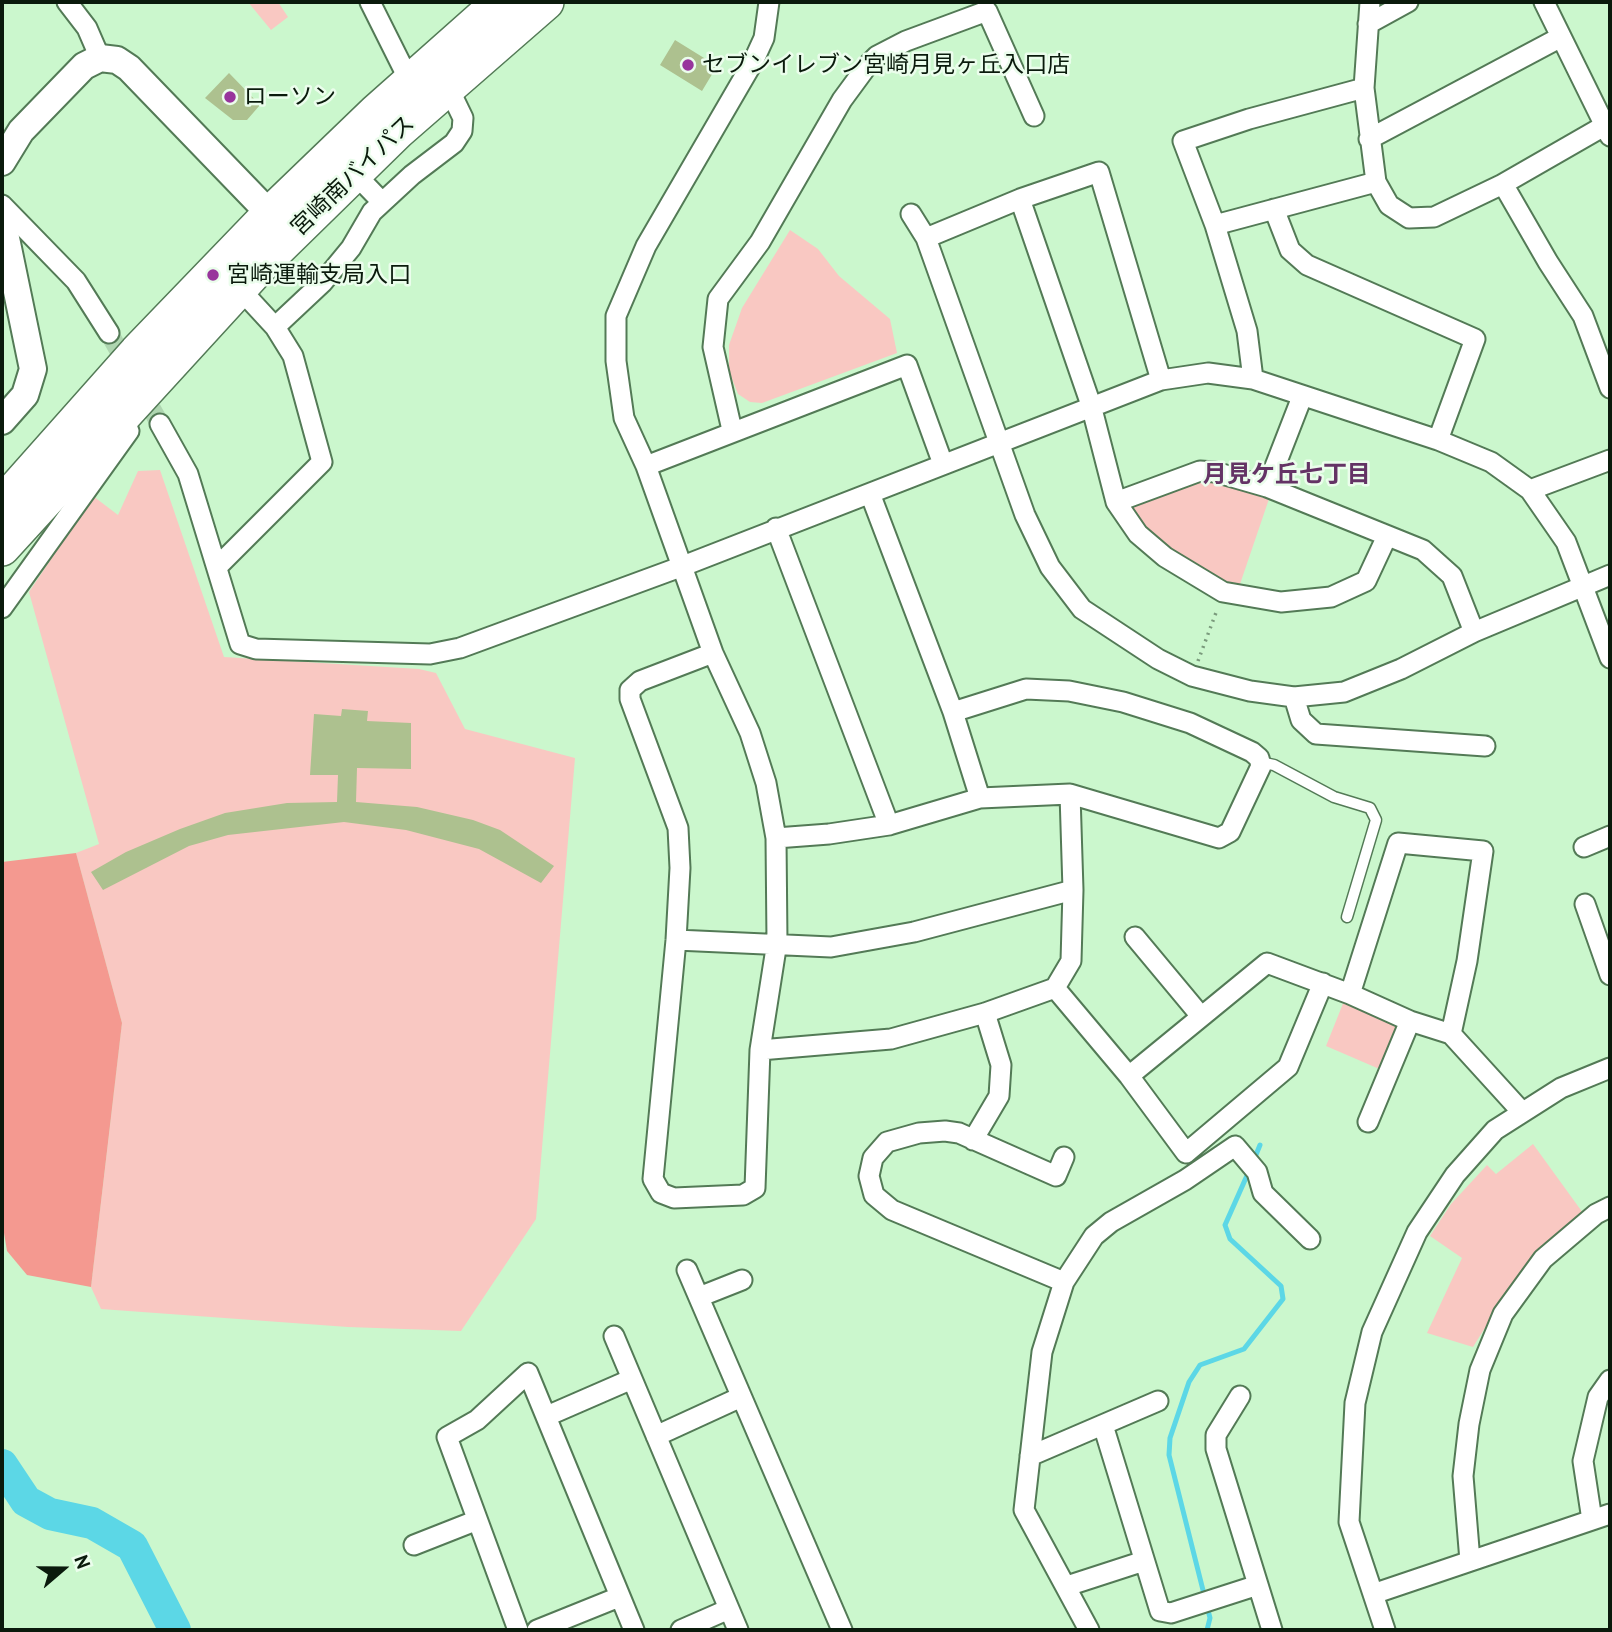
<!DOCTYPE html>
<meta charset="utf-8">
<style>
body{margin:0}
#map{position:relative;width:1612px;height:1632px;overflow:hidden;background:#cbf7cd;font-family:"PT Sans",sans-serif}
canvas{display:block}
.frame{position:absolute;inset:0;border:4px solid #0a1a0c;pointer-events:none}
.north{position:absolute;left:28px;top:1534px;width:70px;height:70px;-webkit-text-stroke:5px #ebfdec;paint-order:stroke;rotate:70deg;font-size:19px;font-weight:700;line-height:28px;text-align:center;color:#0a1a0c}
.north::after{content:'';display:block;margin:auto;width:24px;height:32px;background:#0a1a0c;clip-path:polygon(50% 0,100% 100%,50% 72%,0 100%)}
</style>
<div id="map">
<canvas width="1612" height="1632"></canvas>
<div class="frame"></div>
<div class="north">N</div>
</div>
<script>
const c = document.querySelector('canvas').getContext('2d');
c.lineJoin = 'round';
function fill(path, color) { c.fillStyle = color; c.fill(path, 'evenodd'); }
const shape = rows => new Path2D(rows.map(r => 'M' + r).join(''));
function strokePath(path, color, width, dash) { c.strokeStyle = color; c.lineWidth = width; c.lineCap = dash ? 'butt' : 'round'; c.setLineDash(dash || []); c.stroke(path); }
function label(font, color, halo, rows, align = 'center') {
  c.font = font + ' "PT Sans","Noto Sans JP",sans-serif'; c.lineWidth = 5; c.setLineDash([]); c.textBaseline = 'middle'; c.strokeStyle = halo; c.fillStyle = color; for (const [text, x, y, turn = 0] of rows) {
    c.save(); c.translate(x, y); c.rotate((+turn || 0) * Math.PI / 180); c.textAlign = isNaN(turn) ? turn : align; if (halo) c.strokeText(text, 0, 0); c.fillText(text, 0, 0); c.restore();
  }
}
const green = shape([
 [248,2,278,2,288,17,271,30],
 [790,230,818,249,839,276,890,319,897,353,762,403,750,402,738,394,729,371,729,345,742,308],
 [160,470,224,657,419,669,436,673,465,729,575,758,536,1219,461,1331,348,1327,101,1309,91,1287,122,1023,76,853,99,844,29,592,93,496,118,515,138,471],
 [1200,479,1218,479,1270,496,1239,587,1211,576,1158,540,1132,512,1135,502],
 [1344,1001,1398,1023,1400,1033,1384,1071,1326,1046],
 [1533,1144,1583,1213,1549,1241,1518,1275,1473,1347,1427,1333,1462,1258,1430,1236,1451,1204,1487,1165,1496,1174]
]);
const forest = shape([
 [76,853,122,1023,91,1287,27,1275,7,1251,2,1221,2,862]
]);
const stream = shape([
 [1253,1162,1260,1145],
 [1207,1630,1210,1618,1169,1455,1170,1438,1189,1382,1200,1365,1244,1349,1283,1299,1281,1286,1230,1239,1225,1225,1249,1171]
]);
const river = shape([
 [2,1465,26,1501,50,1514,92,1523,132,1546,175,1630]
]);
const building = shape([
 [675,40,717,66,702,91,660,65],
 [229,73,260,105,247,120,233,120,205,98],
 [342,709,368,711,367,721,411,723,411,769,357,768,356,802,417,807,473,820,500,830,554,866,541,883,479,849,406,830,344,822,228,835,189,846,103,890,91,872,126,852,180,829,225,813,287,803,337,802,338,775,310,775,314,714,341,716]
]);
const streetTunnel = shape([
 [109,333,160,424]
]);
const path = shape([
 [1198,661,1217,610]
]);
const lane = shape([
 [1260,762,1274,765,1334,797,1370,808,1376,820,1347,917]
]);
const street = shape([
 [67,2,87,28,100,58],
 [370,2,410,82],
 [1370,2,1364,88,1376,182,1389,205,1409,218,1434,217,1503,184,1604,126],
 [1544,2,1610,136],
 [1368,24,1408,2],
 [1369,139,1561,37],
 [355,174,382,202],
 [1503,184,1548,262,1583,316,1610,388],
 [1020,199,1091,405,1116,502,1138,534,1165,557,1223,592,1281,602,1331,597,1366,581,1387,536],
 [2,205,76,281,109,333],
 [1274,209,1290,250,1307,265,1475,339,1438,440],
 [911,214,926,238,1025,515,1050,567,1082,609,1158,659,1192,676,1250,691,1294,697,1344,692,1401,669,1474,632,1610,575],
 [1215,225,1376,182],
 [926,238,1020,199,1099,172,1161,380],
 [275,327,323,282,351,248,372,212,412,175,454,143,462,131,463,118,448,87],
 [1253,379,1247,331,1215,225,1183,141,1249,119,1364,88],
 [1302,397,1267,487,1423,550,1452,576,1474,632],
 [160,424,188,474,240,644,256,649,430,654,460,648,683,566,1161,380,1208,373,1253,379,1438,440,1491,462,1530,490,1566,542,1610,658],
 [732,430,713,347,718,299,760,242,842,100,867,66,877,56,906,41,987,11,1034,116],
 [646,466,907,365,943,464],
 [1530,490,1610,460],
 [871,496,953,712,980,798],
 [1116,502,1200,471,1215,472,1267,487],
 [776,528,889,825],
 [218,566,322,462,293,356,275,327,239,288],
 [2,608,129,431],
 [713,653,640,681,630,690,630,699,678,828,680,868,676,940,653,1179,661,1193,674,1198,743,1195,755,1188,760,1050,777,942,776,838,766,783,750,733,713,653,646,466,624,418,616,361,616,316,646,246,753,62,764,38,769,2],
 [1294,697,1301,720,1316,734,1485,746],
 [776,838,829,834,889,825,980,798,1070,794,1219,838,1230,832,1261,766,1259,758,1252,752,1190,723,1123,702,1069,691,1026,689,953,712],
 [1584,847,1610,836],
 [1585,904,1610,975],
 [1135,937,1200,1015],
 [676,940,831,947,914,932,1073,890],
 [1055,988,1129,1076,1186,1153,1288,1067,1323,983],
 [1350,994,1398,843,1483,851,1467,961,1451,1034],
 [760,1050,891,1039,985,1013,1055,988,1071,961,1073,890,1070,794],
 [1129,1076,1267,963,1350,994,1410,1021,1451,1034,1522,1112],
 [1368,1122,1410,1021],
 [973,1140,999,1096,1001,1065,985,1013],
 [687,1270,842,1630],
 [1064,1282,892,1210,874,1195,869,1176,873,1158,887,1142,919,1133,945,1131,959,1133,1056,1176,1064,1157],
 [699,1297,742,1280],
 [614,1336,738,1630],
 [1240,1396,1216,1435,1216,1449,1272,1630],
 [547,1416,632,1379],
 [1103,1425,1160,1611,1171,1613,1258,1585],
 [656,1436,741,1397],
 [1030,1456,1158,1401],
 [1592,1520,1583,1461,1598,1397,1610,1380],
 [414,1545,475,1521],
 [1470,1561,1463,1476,1469,1424,1480,1370,1503,1314,1543,1259,1596,1214,1610,1207],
 [1067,1586,1144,1561],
 [1373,1594,1610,1514],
 [518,1630,447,1437,477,1420,528,1373,634,1630],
 [537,1630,619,1597],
 [681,1630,729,1609],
 [1089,1630,1024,1510,1042,1352,1064,1282,1094,1236,1111,1222,1185,1180,1235,1146,1257,1172,1263,1193,1310,1239],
 [1385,1630,1349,1522,1355,1403,1372,1332,1417,1232,1455,1175,1495,1130,1561,1088,1610,1068]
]);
const secondary = shape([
 [2,162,21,131,84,66,100,58,117,60,129,68,270,214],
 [2,219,33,369,25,395,2,421]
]);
const highway = shape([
 [2,504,137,352,270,214,376,112,500,2],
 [2,548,261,265,398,131,546,2]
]);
const markers = [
 [688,65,7,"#98359c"],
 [230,97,7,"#98359c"],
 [213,275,7,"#98359c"]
];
const poiNames = [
 ["セブンイレブン宮崎月見ヶ丘入口店",702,65],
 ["ローソン",244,97],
 ["宮崎運輸支局入口",227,275]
];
const streetNames = [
 ["宮崎南バイパス",353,176,-44]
];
const neighbourhoodNames = [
 ["月見ケ丘七丁目",1287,475]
];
fill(green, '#f9c8c2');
fill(forest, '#f49990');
strokePath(stream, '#5cd7e6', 5);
strokePath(river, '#5cd7e6', 32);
fill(building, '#adc18f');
strokePath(streetTunnel, '#aed6b0', 19, [19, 10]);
strokePath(lane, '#537a56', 13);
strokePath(street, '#537a56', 23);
strokePath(secondary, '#537a56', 30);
strokePath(highway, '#537a56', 38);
strokePath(path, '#7a9a7c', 3.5, [2, 5]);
strokePath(lane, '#fff', 10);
strokePath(street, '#fff', 19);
strokePath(secondary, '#fff', 26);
strokePath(highway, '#fff', 35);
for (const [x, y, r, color] of markers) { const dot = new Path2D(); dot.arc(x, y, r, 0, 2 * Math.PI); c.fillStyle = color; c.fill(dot); strokePath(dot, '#ebfdec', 2.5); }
label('23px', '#0a1a0c', '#ebfdec', poiNames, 'left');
label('23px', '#0a1a0c', '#ebfdec', streetNames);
label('bold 24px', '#643365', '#ebfdec', neighbourhoodNames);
</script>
